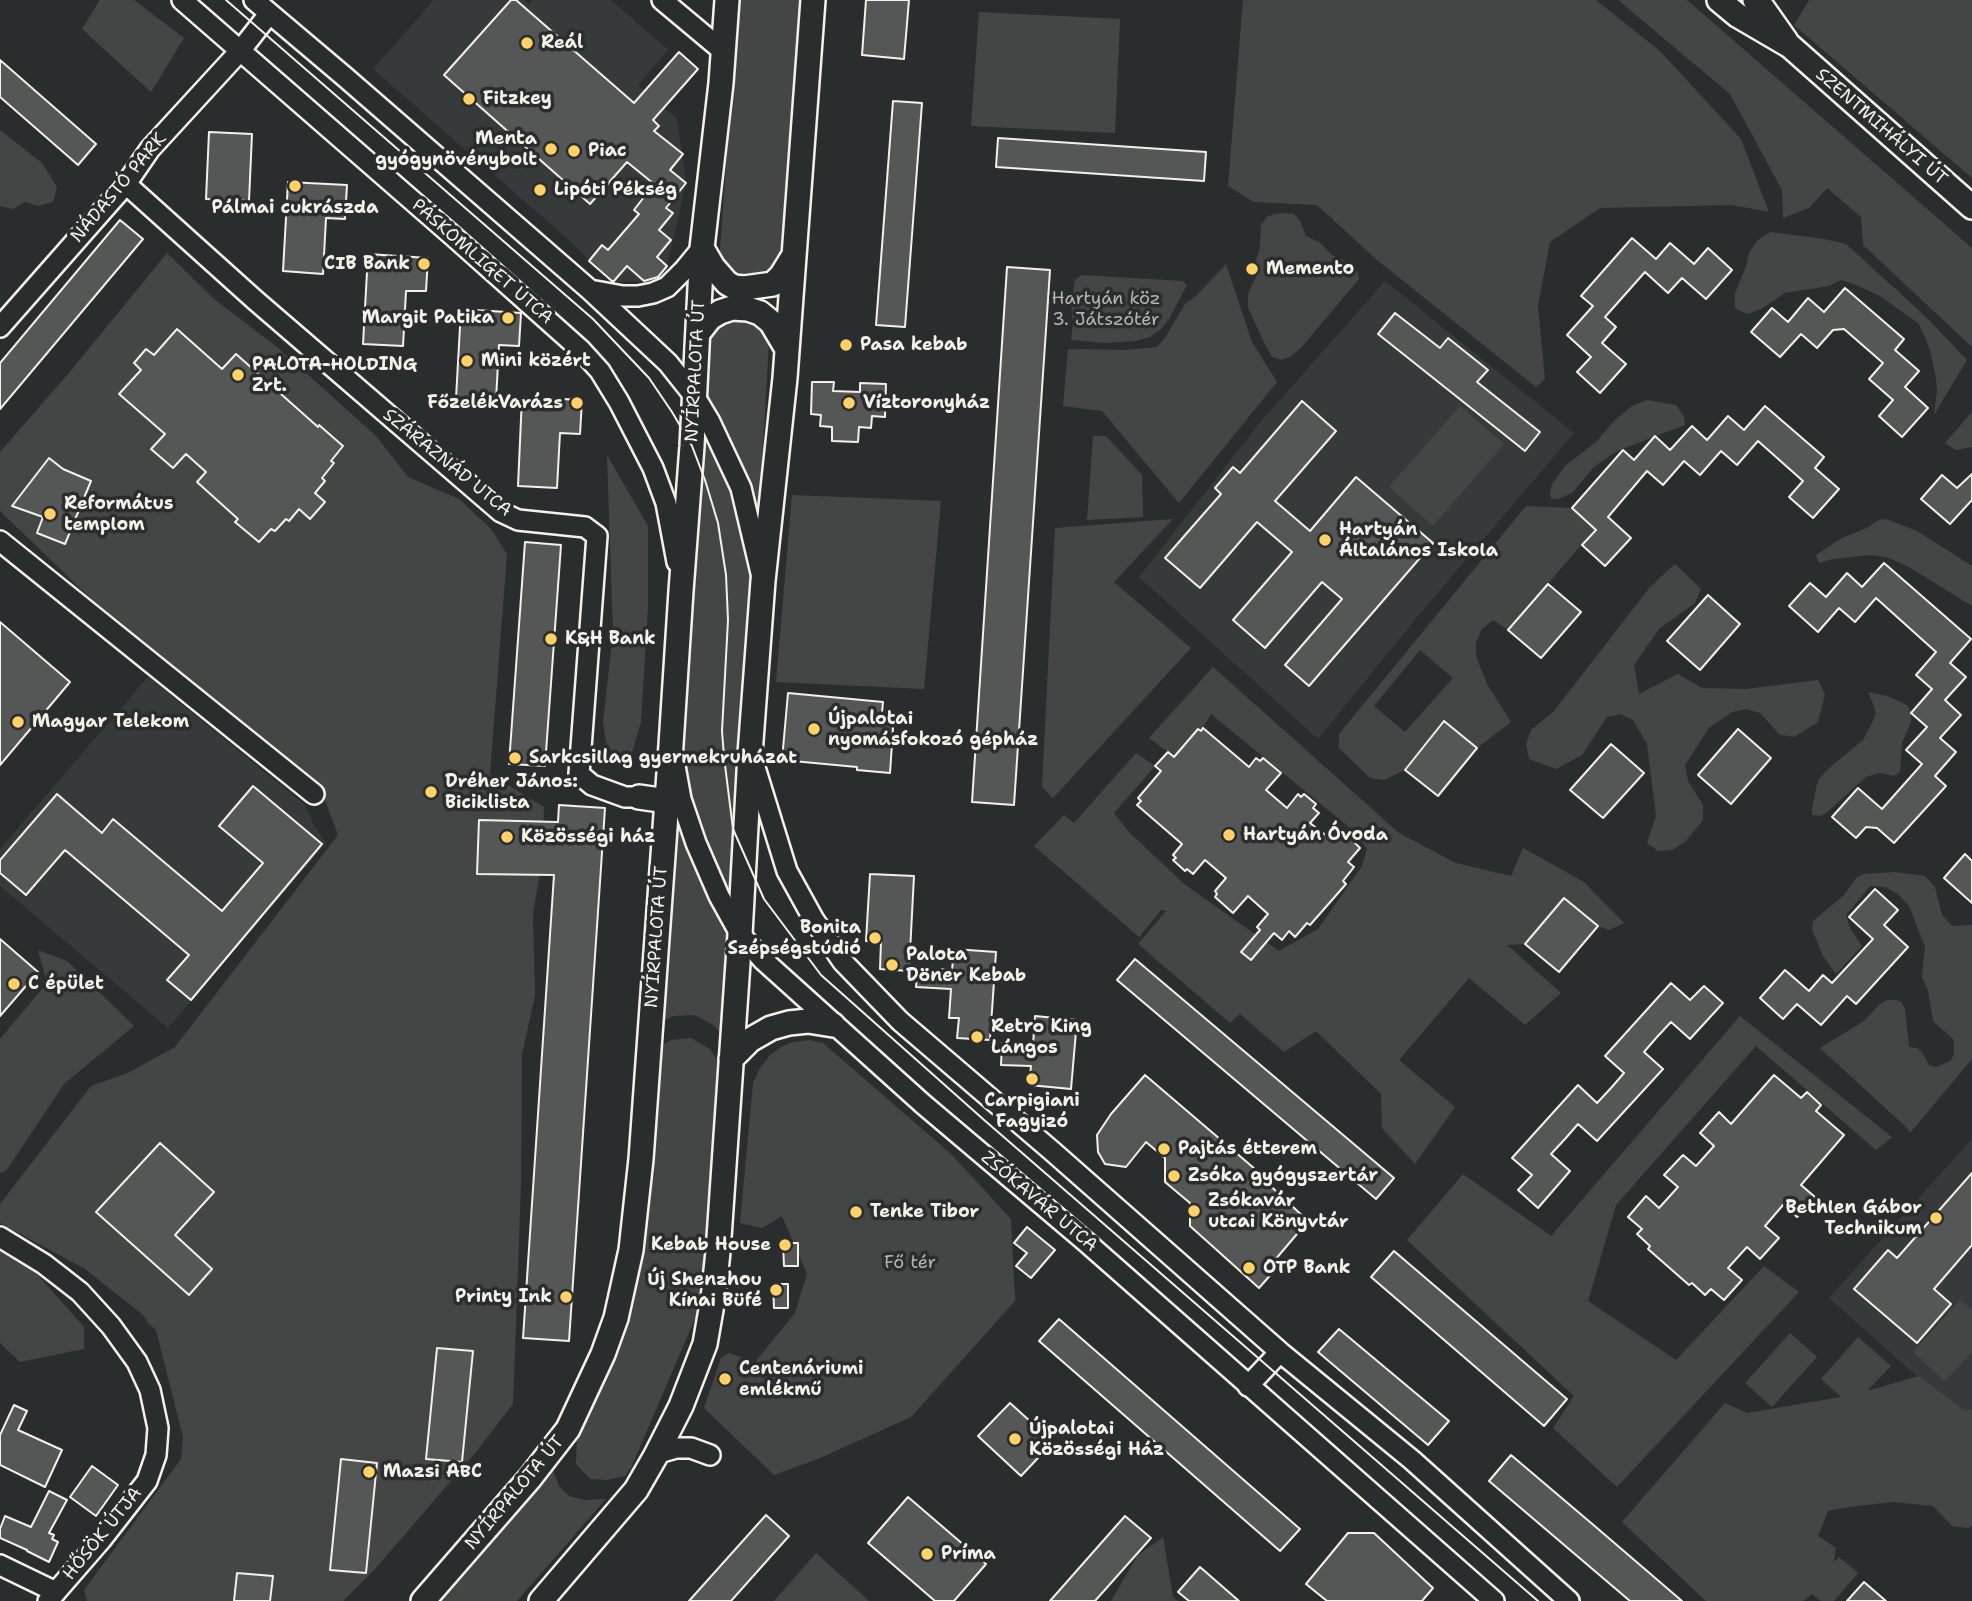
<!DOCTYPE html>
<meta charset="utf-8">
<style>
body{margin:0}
canvas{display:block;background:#2a2d2e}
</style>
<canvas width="1972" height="1601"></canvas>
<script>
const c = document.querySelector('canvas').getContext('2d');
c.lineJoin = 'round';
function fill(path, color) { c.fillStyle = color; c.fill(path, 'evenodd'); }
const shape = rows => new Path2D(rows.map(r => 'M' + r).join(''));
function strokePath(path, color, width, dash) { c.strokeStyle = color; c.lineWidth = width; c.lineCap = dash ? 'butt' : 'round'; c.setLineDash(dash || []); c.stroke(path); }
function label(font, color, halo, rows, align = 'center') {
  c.font = font + ' "Shantell Sans",sans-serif'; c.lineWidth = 7; c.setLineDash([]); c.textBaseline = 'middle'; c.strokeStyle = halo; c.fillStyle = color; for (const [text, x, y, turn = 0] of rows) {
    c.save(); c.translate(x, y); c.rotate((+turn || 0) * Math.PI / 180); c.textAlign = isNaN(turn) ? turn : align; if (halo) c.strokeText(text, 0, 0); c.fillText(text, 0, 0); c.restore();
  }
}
const built = shape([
 [434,0,524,0,529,4,533,0,611,0,668,50,638,85,677,119,686,183,667,266,658,277,644,281,613,282,570,241,373,69],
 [1385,281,1574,433,1418,616,1318,739,1139,577,1258,425],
 [148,677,305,805,314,825,326,843,168,1028,0,886,0,849],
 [1972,1139,1972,1415,1964,1418,1829,1298]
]);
const green = shape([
 [100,0,134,0,184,38,151,92,82,29],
 [738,0,800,0,783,255,773,275,741,283,719,263],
 [1243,0,1596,0,1660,51,1741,139,1769,212,1732,205,1600,208,1550,242,1538,306,1545,379,1536,387,1377,260,1317,205,1254,202,1228,186],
 [1618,0,1687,0,1972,248,1972,347,1863,245,1861,217,1827,188,1809,208,1783,218,1782,190,1730,94],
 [1809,0,1972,0,1972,178,1794,25],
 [979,12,1120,19,1115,133,971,126],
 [0,130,42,163,57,187,53,202,38,206,25,202,13,209,0,206],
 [1284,213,1294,214,1299,219,1306,236,1319,242,1332,255,1352,264,1357,270,1359,279,1301,348,1290,357,1281,360,1272,357,1265,344,1248,308,1248,294,1258,272,1255,263,1260,248,1261,225,1267,217,1274,214],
 [1770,232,1824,239,1846,244,1924,315,1967,360,1934,415,1937,391,1936,378,1930,350,1925,337,1918,323,1880,296,1854,284,1841,280,1829,286,1785,293,1761,309,1747,314,1735,308,1735,293,1746,267,1749,253,1757,241],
 [167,253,214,299,277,347,355,417,376,436,408,477,459,499,491,529,507,554,490,774,544,807,542,862,533,913,535,996,522,1054,521,1184,513,1404,476,1452,375,1569,343,1601,87,1601,84,1590,181,1459,183,1437,156,1330,148,1323,143,1315,85,1269,0,1223,0,1204,91,1086,128,1073,175,1047,338,835,325,800,201,702,146,645,115,622,0,511,0,452,68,374],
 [1226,264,1252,342,1277,382,1179,503,1102,411,1063,406,1068,349,1126,350,1157,347,1165,338,1185,304,1196,296],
 [1082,275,1182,281,1187,285,1169,319,1163,327,1150,337,1135,341,1107,343,1071,340,1073,323,1071,305,1075,280],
 [732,311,770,325,758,532,749,483,725,428,702,396,707,327],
 [1647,400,1676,405,1684,417,1685,425,1617,451,1593,468,1572,493,1558,499,1551,499,1550,492,1552,484,1565,466,1596,442,1614,421,1632,406],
 [1460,406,1504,444,1433,526,1389,487],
 [1972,412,1972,447,1956,450,1945,443],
 [699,424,721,464,735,495,754,576,733,910,674,761],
 [1093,436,1106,436,1142,475,1143,517,1087,520],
 [607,455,648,526,648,606,641,722,629,763,609,762,603,722,613,633],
 [792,495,941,501,924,689,776,682],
 [1526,506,1572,508,1595,529,1508,630,1493,620,1482,629,1476,642,1476,656,1487,684,1511,722,1477,748,1444,721,1405,770,1384,780,1370,778,1339,748,1339,734],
 [1420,650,1453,678,1405,732,1374,706],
 [1173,519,1114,582,1191,648,1053,798,1042,787,1055,528],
 [1879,520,1886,519,1917,531,1972,566,1972,606,1909,567,1886,557,1871,555,1833,559,1819,563,1816,555,1842,538,1867,528],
 [1675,564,1701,589,1695,603,1659,629,1634,665,1639,694,1678,674,1702,688,1746,689,1818,680,1825,694,1818,722,1794,737,1780,735,1760,713,1746,709,1732,712,1709,728,1685,765,1688,781,1703,805,1703,820,1685,842,1672,850,1658,851,1647,843,1656,816,1647,744,1633,720,1620,714,1607,717,1582,755,1556,769,1529,759,1526,744,1531,730,1554,711,1650,587],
 [1213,667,1399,833,1456,863,1511,876,1523,848,1584,882,1624,923,1609,930,1598,926,1564,898,1525,944,1507,945,1561,993,1525,1025,1469,978,1399,1060,1455,1107,1415,1164,1382,1128,1381,1094,1316,1031,1284,1052,1240,1014,1230,1023,1138,944,1166,911,1161,910,1139,937,1034,846,1064,815,1074,823,1136,753,1155,766,1114,813,1129,832,1184,884,1279,951,1318,929,1362,866,1367,848,1350,828,1211,714,1201,731,1198,729,1185,743,1177,759,1149,738],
 [1868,692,1887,696,1901,702,1908,706,1911,713,1911,722,1902,743,1900,772,1894,776,1880,773,1866,777,1826,813,1820,816,1812,815,1812,808,1818,780,1828,769,1863,740,1873,721,1876,713,1874,706],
 [672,794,730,943,722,1034,712,1024,694,1015,673,1016,656,1025],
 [1895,872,1925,876,1935,887,1942,915,1952,926,1972,925,1972,1059,1910,1133,1906,1127,1820,1048,1864,1021,1880,1004,1887,1000,1895,1000,1901,1002,1905,1009,1909,1047,1917,1048,1922,1052,1929,1065,1937,1067,1950,1061,1954,1055,1954,1040,1933,1021,1928,991,1922,977,1925,947,1909,906,1898,894,1885,887,1870,886,1846,915,1850,928,1862,946,1836,974,1823,956,1812,929,1813,921,1844,895,1857,877,1864,874],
 [38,950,67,961,134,1026,64,1084,6,1171,0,1173,0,1039,47,983],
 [1740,1016,1892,1137,1876,1150,1756,1046,1616,1205,1588,1301,1676,1360,1764,1266,1799,1292,1617,1487,1553,1428,1574,1396,1407,1240,1463,1174,1551,1236],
 [691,1038,710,1049,720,1065,702,1302,631,1468,625,1476,607,1480,590,1479,576,1464,577,1434,613,1358,655,1049,671,1040],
 [809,1040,823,1043,951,1154,1011,1219,1015,1301,911,1417,820,1458,774,1475,704,1408,721,1358,729,1353,755,1362,795,1313,807,1274,782,1216,762,1228,740,1223,753,1083,760,1068,770,1055,781,1047,793,1042],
 [0,1249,29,1265,84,1327,84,1349,20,1362,0,1343],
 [1960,1300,1972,1310,1972,1352,1945,1381,1913,1352],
 [1790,1333,1817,1357,1772,1407,1745,1383],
 [1858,1337,1891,1366,1867,1391,1919,1376,1965,1411,1972,1409,1972,1525,1968,1528,1952,1526,1933,1506,1893,1502,1848,1507,1828,1511,1818,1536,1836,1548,1834,1562,1839,1557,1858,1573,1834,1601,1821,1601,1812,1594,1803,1601,1706,1601,1622,1522,1725,1403,1747,1413,1841,1397,1821,1379],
 [552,1468,559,1486,569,1496,584,1500,606,1499,517,1601,437,1601],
 [1163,1537,1173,1597,1178,1601,1111,1601,1137,1556],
 [816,1553,869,1601,774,1601]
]);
const building = shape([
 [511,0,516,0,634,103,679,52,698,69,653,120,659,126,654,131,683,154,670,170,686,183,666,208,673,213,659,230,671,240,657,257,667,266,658,277,644,281,627,266,613,282,589,261,602,245,608,250,639,214,634,210,654,184,627,162,590,204,444,75,511,0],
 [866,0,909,0,904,59,862,55,866,0],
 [0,60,96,144,78,165,0,97,0,60],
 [893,101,922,103,905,327,876,325,893,101],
 [209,132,252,134,249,201,206,199,209,132],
 [998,138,1206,152,1204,181,996,167,998,138],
 [288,182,347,185,345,219,326,218,323,274,283,271,288,182],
 [120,220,143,239,0,409,0,363,120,220],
 [1632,238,1656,259,1670,243,1694,264,1708,248,1732,270,1706,299,1682,278,1668,293,1645,272,1605,317,1616,327,1602,343,1626,364,1600,393,1577,372,1591,357,1567,335,1593,306,1581,296,1632,238],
 [368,254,428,258,426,291,406,291,403,346,363,344,368,254],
 [1007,267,1050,270,1014,805,972,802,1007,267],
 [1845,288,1904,339,1895,350,1919,371,1905,387,1928,408,1902,437,1879,416,1893,400,1869,379,1883,363,1844,329,1833,330,1817,348,1801,334,1780,357,1751,332,1772,308,1788,322,1808,298,1824,312,1845,288],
 [461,309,521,313,519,346,499,345,496,400,456,398,461,309],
 [1395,313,1440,348,1448,338,1488,370,1477,382,1540,432,1525,451,1378,334,1395,313],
 [177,329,222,369,236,354,318,427,319,425,343,446,331,461,334,463,322,478,325,481,315,493,325,502,310,519,299,509,289,521,286,519,275,531,271,529,259,542,235,522,238,519,197,482,206,472,186,454,173,468,151,449,165,434,119,394,141,370,134,363,146,349,154,355,177,329],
 [812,382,834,382,833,391,860,392,860,383,886,384,885,417,872,416,871,428,859,427,858,442,832,441,832,427,820,426,821,415,811,414,812,382],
 [522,397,582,400,580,434,560,433,557,488,518,486,522,397],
 [1302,401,1336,431,1275,501,1310,531,1356,477,1433,543,1309,686,1285,665,1342,599,1322,582,1265,648,1233,620,1292,552,1257,522,1200,588,1165,558,1221,494,1215,488,1233,467,1240,473,1302,401],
 [1765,406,1824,457,1815,468,1839,489,1813,518,1789,497,1803,481,1758,441,1737,465,1721,451,1700,475,1684,461,1663,485,1647,471,1608,517,1631,538,1605,566,1582,545,1596,530,1572,508,1623,450,1634,460,1655,436,1670,450,1692,426,1707,440,1728,416,1744,430,1765,406],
 [49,458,63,469,91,481,65,544,37,533,43,517,12,506,49,458],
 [1972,474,1972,500,1950,524,1921,499,1942,475,1957,488,1972,474],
 [525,542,561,545,545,766,509,764,525,542],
 [1884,563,1971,639,1950,663,1966,677,1945,700,1961,715,1940,738,1956,752,1935,776,1946,786,1894,843,1877,828,1866,827,1856,838,1832,817,1858,788,1882,809,1922,764,1906,750,1927,727,1911,713,1932,689,1916,675,1936,652,1876,598,1855,622,1839,608,1818,632,1789,606,1810,583,1826,597,1847,573,1862,587,1884,563],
 [1548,584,1581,612,1541,658,1508,630,1548,584],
 [1708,595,1740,624,1700,670,1667,641,1708,595],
 [0,622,70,682,0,765,0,622],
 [788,693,883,702,882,713,894,714,890,773,857,770,857,767,782,760,788,693],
 [1444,721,1477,748,1438,796,1405,770,1444,721],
 [1203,728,1249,767,1256,758,1260,761,1263,758,1281,773,1266,790,1287,808,1298,794,1301,797,1304,794,1316,804,1313,808,1319,813,1310,823,1332,840,1340,830,1343,833,1346,830,1357,840,1355,843,1360,848,1348,862,1354,867,1343,881,1346,884,1310,925,1307,923,1295,937,1289,931,1282,940,1274,933,1251,960,1241,952,1260,930,1257,927,1268,914,1248,896,1233,913,1215,897,1217,894,1215,891,1226,878,1205,860,1193,874,1187,869,1185,871,1173,860,1176,858,1173,855,1182,844,1137,805,1141,801,1138,798,1161,771,1155,766,1168,752,1174,757,1198,729,1201,731,1203,728],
 [1738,729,1771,758,1731,804,1698,775,1738,729],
 [1611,744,1644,773,1603,818,1570,790,1611,744],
 [253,786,322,844,191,1000,167,980,189,955,65,850,26,895,0,873,0,860,57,794,102,833,113,819,222,911,263,863,219,826,253,786],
 [559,805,605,808,569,1341,523,1338,554,875,477,874,479,820,558,822,559,805],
 [1965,854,1972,861,1972,903,1944,878,1965,854],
 [870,874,914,876,909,971,880,969,881,942,866,941,870,874],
 [1875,889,1898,910,1884,925,1908,947,1856,1004,1847,996,1821,1025,1797,1004,1783,1019,1760,998,1785,970,1809,991,1823,975,1832,983,1873,939,1849,917,1875,889],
 [1564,898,1598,926,1559,972,1525,944,1564,898],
 [0,939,38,972,0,1016,0,939],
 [954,949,996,952,990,1040,957,1038,959,1018,949,1018,951,989,916,987,917,968,952,970,954,949],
 [1135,959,1394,1178,1376,1199,1117,980,1135,959],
 [1671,983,1690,1000,1704,986,1723,1003,1690,1039,1671,1022,1657,1037,1644,1052,1663,1069,1597,1141,1578,1124,1565,1139,1551,1154,1570,1171,1538,1208,1518,1190,1532,1175,1512,1158,1578,1085,1597,1103,1611,1088,1624,1073,1605,1056,1671,983],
 [1035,1016,1077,1020,1071,1089,1029,1085,1031,1066,1001,1065,1002,1043,1033,1045,1035,1016],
 [1145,1075,1262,1175,1261,1177,1308,1221,1269,1267,1274,1271,1259,1288,1190,1226,1190,1203,1165,1182,1165,1158,1146,1142,1126,1167,1105,1164,1098,1152,1097,1135,1111,1114,1145,1075],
 [1774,1075,1801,1098,1807,1092,1821,1105,1816,1111,1844,1135,1801,1185,1815,1197,1797,1217,1783,1205,1765,1226,1779,1238,1760,1259,1747,1247,1728,1268,1742,1280,1724,1300,1711,1289,1705,1295,1692,1283,1689,1285,1648,1249,1650,1246,1637,1234,1642,1229,1628,1217,1646,1196,1659,1208,1678,1187,1664,1175,1683,1155,1696,1166,1714,1146,1700,1133,1719,1112,1731,1124,1774,1075],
 [160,1143,214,1192,175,1235,212,1269,189,1295,96,1212,160,1143],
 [1972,1173,1972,1245,1934,1289,1951,1304,1917,1343,1854,1289,1888,1250,1897,1258,1972,1173],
 [1027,1227,1055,1250,1031,1278,1016,1266,1027,1253,1014,1243,1027,1227],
 [783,1243,798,1243,798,1266,784,1266,783,1243],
 [1394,1251,1567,1399,1544,1426,1371,1277,1394,1251],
 [773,1284,788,1284,788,1308,774,1308,773,1284],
 [1059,1319,1300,1529,1280,1551,1039,1341,1059,1319],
 [1339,1329,1449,1421,1428,1445,1318,1352,1339,1329],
 [437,1348,473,1351,462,1462,426,1459,437,1348],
 [1010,1403,1053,1442,1021,1476,978,1436,1010,1403],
 [14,1405,27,1411,18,1430,62,1450,45,1487,0,1465,0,1435,14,1405],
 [1511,1455,1597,1528,1682,1601,1630,1601,1489,1481,1511,1455],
 [341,1459,377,1463,366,1573,330,1570,341,1459],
 [92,1466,118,1485,96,1516,70,1497,92,1466],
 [49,1491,67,1500,49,1533,54,1535,52,1539,58,1542,49,1562,27,1551,27,1550,0,1538,0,1529,5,1516,31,1527,49,1491],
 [908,1497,986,1564,954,1601,935,1601,868,1543,908,1497],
 [766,1515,789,1536,731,1601,689,1601,766,1515],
 [1125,1516,1151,1538,1095,1601,1050,1601,1125,1516],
 [1348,1533,1374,1533,1433,1588,1422,1601,1327,1601,1306,1584,1348,1533],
 [1200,1567,1239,1601,1189,1601,1178,1592,1200,1567],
 [237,1573,273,1576,270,1601,234,1601,237,1573],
 [1864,1582,1886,1601,1847,1601,1864,1582]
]);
const minor = shape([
 [182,0,453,236,581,350,600,371,619,402,653,468,666,503,677,562],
 [254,0,345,77,590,290,668,363,695,397,710,422,741,488,761,573],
 [662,0,723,51],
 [126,184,255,300,501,512,518,520,585,527,597,536,579,774,592,785,625,797,639,797],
 [590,290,623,296,638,296,653,293,667,287,684,270,702,248],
 [0,327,126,184,150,149,240,51,269,14],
 [0,541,314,794],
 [753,761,787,871,814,920,843,962,900,1021,1052,1151,1280,1352,1412,1460,1569,1601],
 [675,766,681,799,696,843,719,896,740,934,763,960,923,1104,1085,1241,1494,1601],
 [0,1237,44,1264,80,1292,111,1326,137,1362,150,1390,158,1428,156,1455,147,1481,101,1540,48,1601],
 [1248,1386,1280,1352],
 [655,1457,662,1452,676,1448,691,1448,710,1455],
 [0,1565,56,1592]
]);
const major = shape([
 [1719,0,1737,15,1790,46,1972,207],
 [1755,0,1762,7,1786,41],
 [702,248,713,267,727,283,734,287,744,288,773,284,781,276,794,255],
 [699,332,710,318,720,312,732,308,748,309,760,313,771,322,787,349],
 [639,797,667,801],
 [731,1059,750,1040,771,1028,789,1023,808,1021,833,1025],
 [423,1601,530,1478,568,1429,603,1354,616,1318,631,1250,641,1159,671,745,681,591,692,446,702,248,721,83,727,0],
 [541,1601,636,1490,655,1457,681,1406,705,1344,713,1298,718,1252,740,934,750,754,763,581,785,378,813,0]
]);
const tram = shape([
 [226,0,593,319,649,378,672,412,692,446,705,480,718,523,726,575,728,620,722,731,724,757,733,829,764,899,821,975,983,1119,1538,1601]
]);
const markers = [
 [527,43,7,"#ffd166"],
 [469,99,7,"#ffd166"],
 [551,149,7,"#ffd166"],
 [574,151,7,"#ffd166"],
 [295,186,7,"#ffd166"],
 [540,190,7,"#ffd166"],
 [424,264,7,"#ffd166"],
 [1252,269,7,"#ffd166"],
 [508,318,7,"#ffd166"],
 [846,345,7,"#ffd166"],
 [467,361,7,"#ffd166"],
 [238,375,7,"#ffd166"],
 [577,403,7,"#ffd166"],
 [849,403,7,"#ffd166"],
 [50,514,7,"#ffd166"],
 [1325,540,7,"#ffd166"],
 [551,639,7,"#ffd166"],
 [18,722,7,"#ffd166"],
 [814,729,7,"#ffd166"],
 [515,758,7,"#ffd166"],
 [431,792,7,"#ffd166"],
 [1229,835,7,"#ffd166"],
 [507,837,7,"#ffd166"],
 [875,938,7,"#ffd166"],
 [892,965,7,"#ffd166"],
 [14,984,7,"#ffd166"],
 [977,1037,7,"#ffd166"],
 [1032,1079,7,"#ffd166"],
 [1164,1149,7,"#ffd166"],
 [1174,1176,7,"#ffd166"],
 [1194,1211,7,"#ffd166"],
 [856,1212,7,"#ffd166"],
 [1936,1218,7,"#ffd166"],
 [785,1245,7,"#ffd166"],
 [1249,1268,7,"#ffd166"],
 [776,1290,7,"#ffd166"],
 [566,1297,7,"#ffd166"],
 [725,1379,7,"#ffd166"],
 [1015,1439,7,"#ffd166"],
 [369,1472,7,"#ffd166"],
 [927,1554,7,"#ffd166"]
];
const poiNames = [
 ["Reál",541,43],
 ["Fitzkey",483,99],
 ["Menta",537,139,"right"],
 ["gyógynövénybolt",537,160,"right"],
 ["Piac",588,151],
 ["Lipóti Pékség",554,190],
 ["Pálmai cukrászda",295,208,"center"],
 ["CIB Bank",410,264,"right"],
 ["Memento",1266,269],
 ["Margit Patika",494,318,"right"],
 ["Pasa kebab",860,345],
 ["Mini közért",481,361],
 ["PALOTA-HOLDING",252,365],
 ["Zrt.",252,386],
 ["FőzelékVarázs",563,403,"right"],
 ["Víztoronyház",863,403],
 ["Református",64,504],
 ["templom",64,525],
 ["Hartyán",1339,530],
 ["Általános Iskola",1339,551],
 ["K&H Bank",565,639],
 ["Újpalotai",828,719],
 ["nyomásfokozó gépház",828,740],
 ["Magyar Telekom",32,722],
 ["Sarkcsillag gyermekruházat",529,758],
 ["Dréher János:",445,782],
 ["Biciklista",445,803],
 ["Hartyán Óvoda",1243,835],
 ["Közösségi ház",521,837],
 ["Bonita",861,928,"right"],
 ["Szépségstúdió",861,949,"right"],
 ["Palota",906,955],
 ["Döner Kebab",906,976],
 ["C épület",28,984],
 ["Retro King",991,1027],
 ["Lángos",991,1048],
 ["Carpigiani",1032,1101,"center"],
 ["Fagyizó",1032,1122,"center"],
 ["Pajtás étterem",1178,1149],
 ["Zsóka gyógyszertár",1188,1176],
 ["Zsókavár",1208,1201],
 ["utcai Könyvtár",1208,1222],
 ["Bethlen Gábor",1922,1208,"right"],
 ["Technikum",1922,1229,"right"],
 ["Tenke Tibor",870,1212],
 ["Kebab House",771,1245,"right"],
 ["OTP Bank",1263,1268],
 ["Új Shenzhou",762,1280,"right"],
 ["Kínai Büfé",762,1301,"right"],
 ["Printy Ink",552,1297,"right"],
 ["Centenáriumi",739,1369],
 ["emlékmű",739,1390],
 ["Újpalotai",1029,1429],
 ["Közösségi Ház",1029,1450],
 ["Mazsi ABC",383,1472],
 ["Príma",941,1554]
];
const streetNames = [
 ["SZENTMIHÁLYI ÚT",1881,127,41],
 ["NÁDASTÓ PARK",119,188,-50],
 ["PÁSKOMLIGET UTCA",482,262,41],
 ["NYÍRPALOTA ÚT",696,371,-87],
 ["SZÁRAZNÁD UTCA",447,463,39],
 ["NYÍRPALOTA ÚT",657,937,-86],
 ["ZSÓKAVÁR UTCA",1039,1202,40],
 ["NYÍRPALOTA ÚT",515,1493,-50],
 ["HŐSÖK ÚTJA",103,1534,-51]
];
const parkNames = [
 ["Hartyán köz",1106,299],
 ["3. Játszótér",1106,320],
 ["Fő tér",910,1263]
];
fill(built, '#373a3a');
fill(green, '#444645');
fill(building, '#555756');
strokePath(building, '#f4f1e8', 2);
strokePath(minor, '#f4f1e8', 24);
strokePath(major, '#f4f1e8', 28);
strokePath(minor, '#2a2d2e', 19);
strokePath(major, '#2a2d2e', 23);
strokePath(tram, '#f4f1e8', 2);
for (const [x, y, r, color] of markers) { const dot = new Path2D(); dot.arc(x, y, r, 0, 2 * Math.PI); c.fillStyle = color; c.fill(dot); strokePath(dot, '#2a2d2e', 2.5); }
label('bold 18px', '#f4f1e8', '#2a2d2e', poiNames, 'left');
label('18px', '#f4f1e8', '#2a2d2e', streetNames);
label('18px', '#b6b5af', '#2a2d2e', parkNames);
</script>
